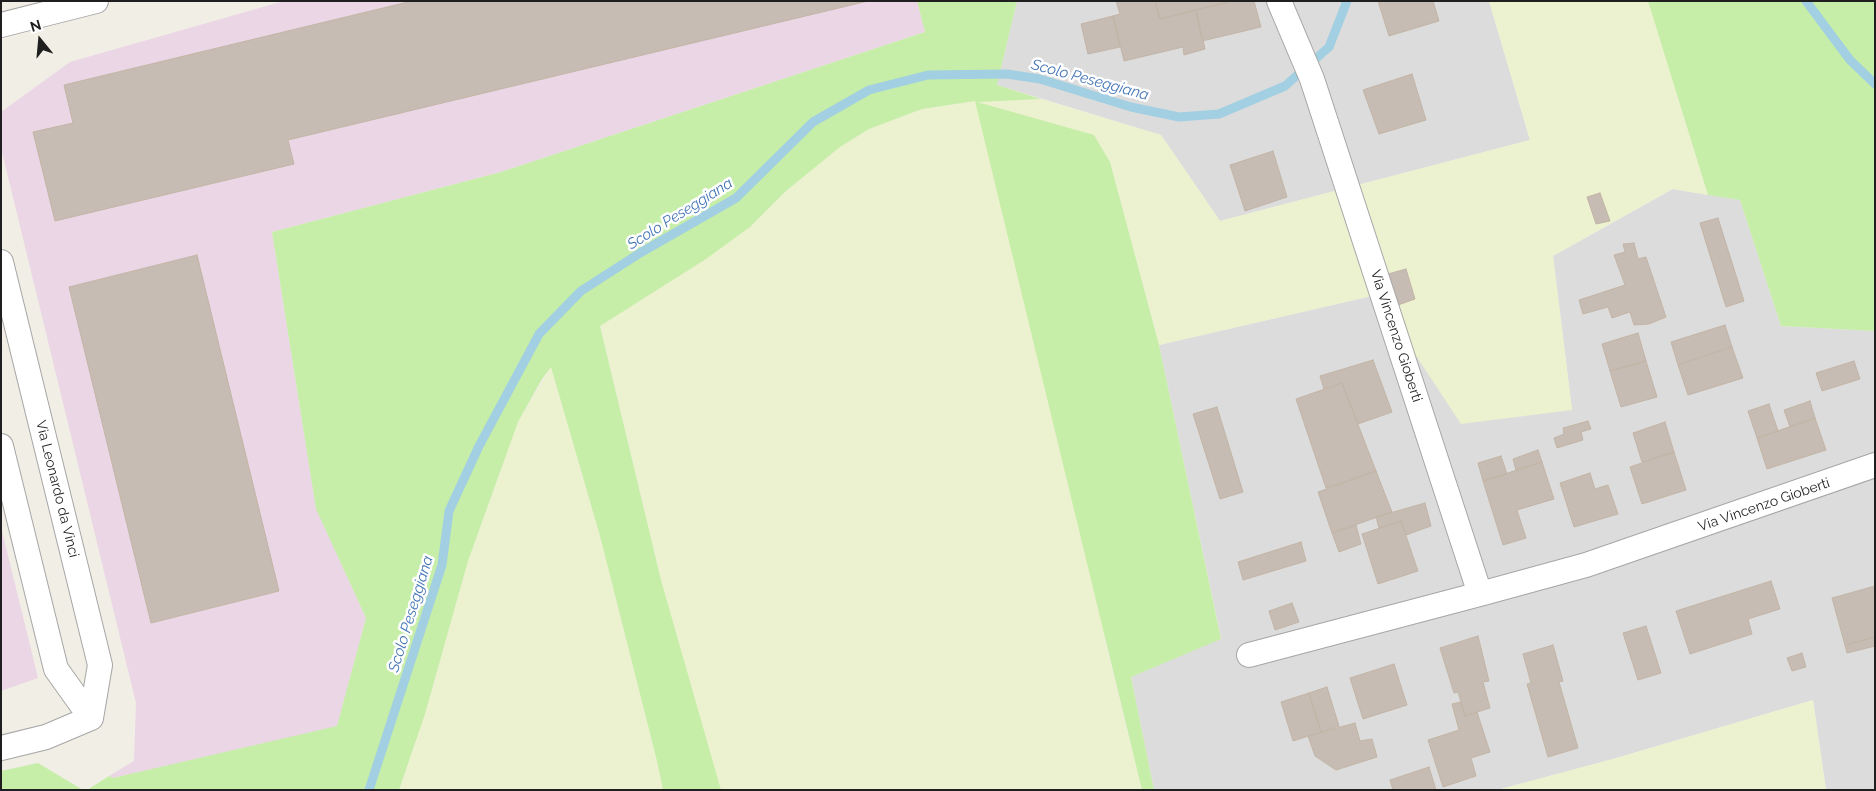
<!DOCTYPE html>
<style>
body{margin:0}
#map{position:relative;width:1876px;height:791px;overflow:hidden;background:#f1eee5;font-family:Raleway,sans-serif}
canvas{display:block}
.frame{position:absolute;inset:0;border:2px solid #1f1f1f;pointer-events:none}
.north{position:absolute;left:15px;top:15px;width:50px;height:50px;-webkit-text-stroke:4px #fff;paint-order:stroke;rotate:343deg;font-size:14px;font-weight:700;line-height:20px;text-align:center;color:#1f1f1f}
.north::after{content:'';display:block;margin:auto;width:18px;height:22px;background:#1f1f1f;clip-path:polygon(50% 0,100% 100%,50% 72%,0 100%)}
</style>
<div id="map">
<canvas width="1876" height="791"></canvas>
<div class="frame"></div>
<div class="north">N</div>
</div>
<script>
const c = document.querySelector('canvas').getContext('2d');
c.lineJoin = 'round';
function fill(path, color) { c.fillStyle = color; c.fill(path, 'evenodd'); }
const shape = rows => new Path2D(rows.map(r => 'M' + r).join(''));
function strokePath(path, color, width, dash) { c.strokeStyle = color; c.lineWidth = width; c.lineCap = dash ? 'butt' : 'round'; c.setLineDash(dash || []); c.stroke(path); }
function label(font, color, halo, rows, align = 'center') {
  c.font = font + ' Raleway,sans-serif'; c.lineWidth = 5; c.setLineDash([]); c.textBaseline = 'middle'; c.strokeStyle = halo; c.fillStyle = color; for (const [text, x, y, turn = 0] of rows) {
    c.save(); c.translate(x, y); c.rotate((+turn || 0) * Math.PI / 180); c.textAlign = isNaN(turn) ? turn : align; if (halo) c.strokeText(text, 0, 0); c.fillText(text, 0, 0); c.restore();
  }
}
const residential = shape([
 [1017,1,1489,1,1530,140,1220,221,1161,135,997,85],
 [1673,189,1740,200,1781,326,1875,331,1875,790,1826,790,1813,700,1613,759,1497,790,1154,790,1131,677,1221,638,1159,345,1376,295,1572,410,1553,256]
]);
const industrial = shape([
 [284,1,917,1,925,32,501,172,272,232,316,508,366,618,337,727,113,778,109,776,134,761,136,703,1,148,1,112,70,62],
 [1,527,38,678,1,691]
]);
const farmland = shape([
 [1489,1,1648,1,1708,195,1672,189,1553,256,1572,410,1461,424,1376,295,1159,345,1110,162,1094,135,1105,641,1142,790,721,790,661,580,600,325,706,259,750,227,786,191,840,147,869,129,922,109,975,101,1041,99,1161,135,1220,221,1530,140],
 [551,367,600,536,657,761,663,790,399,790,425,714,468,561,518,422],
 [1813,700,1826,790,1497,790,1613,759]
]);
const grass = shape([
 [917,1,1017,1,997,85,1041,99,977,102,1094,135,1110,162,1159,345,1221,639,1131,677,1154,790,1142,790,975,101,922,109,869,129,840,147,786,191,750,227,706,259,600,326,661,580,721,790,663,790,657,761,600,536,551,367,542,379,518,422,468,561,425,714,399,790,87,790,109,776,113,778,337,726,366,618,316,509,272,232,501,172,925,32],
 [1648,1,1875,1,1875,331,1781,326,1740,200,1708,195],
 [38,763,83,790,1,790,1,771]
]);
const stream = shape([
 [1806,1,1850,60,1875,84],
 [369,790,442,565,449,511,479,446,539,334,581,291,640,253,736,198,813,122,869,90,928,75,1007,74,1040,79,1131,107,1179,117,1219,114,1285,86,1329,47,1347,1]
]);
const building = shape([
 [412,1,868,1,288,140,294,164,55,221,33,132,73,123,64,85,412,1],
 [1116,1,1155,1,1160,19,1196,10,1205,49,1184,55,1183,47,1124,61,1113,16,1120,14,1116,1],
 [1159,1,1233,1,1160,19,1155,2,1159,1],
 [1233,1,1254,1,1261,27,1202,41,1196,10,1233,1],
 [1378,1,1433,1,1439,21,1389,36,1378,1],
 [1113,16,1120,47,1088,54,1081,24,1113,16],
 [1412,74,1426,120,1379,134,1363,90,1412,74],
 [1273,151,1287,197,1245,211,1230,165,1273,151],
 [1600,193,1610,221,1596,224,1587,197,1600,193],
 [1718,218,1744,301,1726,307,1700,223,1718,218],
 [1634,243,1638,259,1646,257,1666,317,1649,324,1634,325,1630,312,1612,318,1608,307,1583,314,1579,300,1625,285,1614,255,1625,252,1623,244,1634,243],
 [197,255,279,591,151,623,69,287,197,255],
 [1406,269,1415,299,1398,305,1388,274,1406,269],
 [1725,325,1732,347,1678,365,1671,342,1725,325],
 [1638,333,1646,361,1610,371,1602,344,1638,333],
 [1732,347,1743,378,1688,395,1678,365,1732,347],
 [1373,360,1392,412,1358,424,1342,383,1324,389,1320,376,1373,360],
 [1646,361,1657,397,1621,407,1610,371,1646,361],
 [1854,361,1860,379,1822,391,1816,373,1854,361],
 [1342,383,1376,471,1326,488,1296,399,1342,383],
 [1810,401,1815,418,1790,427,1784,410,1810,401],
 [1769,404,1778,431,1757,438,1748,411,1769,404],
 [1217,407,1243,492,1220,499,1193,414,1217,407],
 [1815,418,1826,450,1767,469,1757,438,1815,418],
 [1588,421,1591,429,1581,432,1583,440,1557,448,1554,438,1564,434,1563,428,1588,421],
 [1665,422,1674,452,1642,462,1633,433,1665,422],
 [1538,450,1542,462,1516,470,1513,459,1538,450],
 [1674,452,1686,490,1642,504,1630,467,1674,452],
 [1501,456,1507,474,1483,481,1478,463,1501,456],
 [1542,462,1554,499,1517,510,1526,538,1503,545,1483,481,1542,462],
 [1376,471,1392,512,1332,533,1318,492,1376,471],
 [1590,473,1595,489,1608,485,1618,514,1574,527,1560,483,1590,473],
 [1425,503,1431,526,1406,535,1401,521,1379,528,1376,517,1425,503],
 [1401,521,1418,571,1378,584,1362,534,1401,521],
 [1356,525,1361,544,1339,552,1332,533,1356,525],
 [1301,542,1306,561,1243,580,1238,562,1301,542],
 [1771,581,1780,609,1748,619,1752,634,1690,654,1676,611,1771,581],
 [1875,586,1875,637,1845,645,1832,598,1875,586],
 [1292,603,1299,622,1275,630,1269,611,1292,603],
 [1646,626,1661,673,1638,680,1623,633,1646,626],
 [1478,636,1489,681,1483,682,1490,708,1465,716,1458,692,1454,693,1440,648,1478,636],
 [1875,637,1875,646,1847,653,1845,645,1875,637],
 [1553,645,1563,681,1559,682,1578,748,1548,757,1527,684,1531,683,1523,654,1553,645],
 [1802,653,1806,667,1792,671,1787,658,1802,653],
 [1394,664,1407,705,1363,719,1350,678,1394,664],
 [1327,687,1339,726,1321,732,1309,693,1327,687],
 [1309,693,1321,732,1293,741,1281,702,1309,693],
 [1461,702,1465,716,1477,712,1490,752,1471,758,1476,776,1443,787,1428,740,1459,730,1452,704,1461,702],
 [1355,723,1360,741,1372,739,1377,757,1336,770,1315,756,1308,736,1355,723],
 [1429,767,1436,790,1393,790,1390,780,1429,767]
]);
const minor = shape([
 [1279,1,1312,79,1480,594,1586,565,1875,465],
 [1,25,96,1],
 [1,262,100,665,91,718],
 [1,446,56,669,91,718],
 [1249,655,1480,594],
 [1,748,46,737,91,718]
]);
const streetNames = [
 ["Via Vincenzo Gioberti",1396,336,72],
 ["Via Leonardo da Vinci",57,489,76],
 ["Via Vincenzo Gioberti",1764,505,-19]
];
const waterNames = [
 ["Scolo Peseggiana",1090,80,15],
 ["Scolo Peseggiana",680,214,-32],
 ["Scolo Peseggiana",411,614,-73]
];
fill(residential, '#dddcdc');
fill(industrial, '#ead6e5');
fill(farmland, '#ecf1cf');
fill(grass, '#c6eea8');
strokePath(stream, '#a2cfe1', 9);
fill(building, '#c6bcb4');
strokePath(building, '#c3b5a6', 1);
strokePath(minor, '#a6a6a6', 26);
strokePath(minor, '#fff', 24);
label('14px', '#1f1f1f', '#fff', streetNames);
label('italic 15px', '#4476b6', '#fff', waterNames);
</script>
